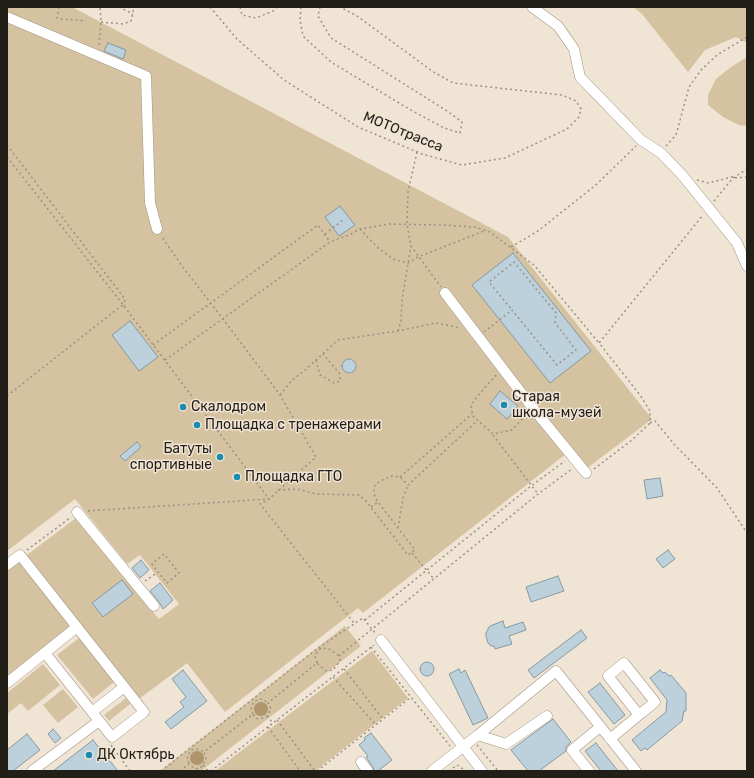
<!DOCTYPE html>
<meta charset="utf-8">
<style>
body{margin:0}
#map{position:relative;width:754px;height:778px;overflow:hidden;background:#f0e5d4;font-family:Rubik,sans-serif}
canvas{display:block}
.frame{position:absolute;inset:0;border:8px solid #221e18;pointer-events:none}
</style>
<div id="map">
<canvas width="754" height="778"></canvas>
<div class="frame"></div>
</div>
<script>
const c = document.querySelector('canvas').getContext('2d');
c.lineJoin = 'round';
function fill(path, color) { c.fillStyle = color; c.fill(path, 'evenodd'); }
const shape = rows => new Path2D(rows.map(r => 'M' + r).join(''));
function strokePath(path, color, width, dash) { c.strokeStyle = color; c.lineWidth = width; c.lineCap = dash ? 'butt' : 'round'; c.setLineDash(dash || []); c.stroke(path); }
function label(font, color, halo, rows, align = 'center') {
  c.font = font + ' Rubik,sans-serif'; c.lineWidth = 3; c.setLineDash([]); c.textBaseline = 'middle'; c.strokeStyle = halo; c.fillStyle = color; for (const [text, x, y, turn = 0] of rows) {
    c.save(); c.translate(x, y); c.rotate((+turn || 0) * Math.PI / 180); c.textAlign = isNaN(turn) ? turn : align; if (halo) c.strokeText(text, 0, 0); c.fillText(text, 0, 0); c.restore();
  }
}
const green = shape([
 [7,7,72,7,508,237,652,419,586,469,571,450,363,613,358,608,225,712,187,663,139,699,27,555,76,518,159,619,179,604,140,555,127,564,75,499,7,551],
 [633,7,747,7,747,43,736,37,705,50,688,72,642,14],
 [747,57,747,126,739,125,723,117,708,105,708,95,716,79,731,67],
 [20,560,71,626,7,676,7,571],
 [345,626,361,646,201,771,160,771],
 [79,638,114,682,93,699,57,655],
 [372,651,408,698,315,771,215,771],
 [43,664,60,685,28,711,21,703,7,714,7,693],
 [63,689,78,707,58,723,43,705],
 [126,698,130,704,109,721,104,715]
]);
const water = shape([
 '254 709a7 7 0 1 1 14 0a7 7 0 1 1-14 0Z',
 '190 758a7 7 0 1 1 14 0a7 7 0 1 1-14 0Z'
]);
const building = shape([
 [108,43,126,50,123,59,104,51,108,43],
 [340,206,355,225,339,236,325,217,340,206],
 [513,253,591,351,550,383,472,285,513,253],
 [130,321,158,357,139,371,112,335,130,321],
 '342 366a7 7 0 1 1 14 0a7 7 0 1 1-14 0Z',
 [500,391,518,406,507,419,490,404,500,391],
 [137,442,141,447,125,461,120,456,137,442],
 [660,478,663,496,647,499,644,480,660,478],
 [668,550,675,559,663,568,656,559,668,550],
 [141,560,149,570,140,578,132,568,141,560],
 [558,576,564,591,531,602,526,587,558,576],
 [122,580,133,594,103,617,92,603,122,580],
 [160,583,173,600,163,609,159,602,150,591,160,583],
 [503,621,505,628,523,622,526,630,509,636,512,644,495,649,494,646,491,646,488,643,486,636,486,632,488,630,488,628,490,626,503,621],
 [581,630,587,638,534,678,528,670,581,630],
 '420 669a7 7 0 1 1 14 0a7 7 0 1 1-14 0Z',
 [459,669,461,673,465,670,488,718,473,725,449,674,459,669],
 [183,670,207,701,171,729,165,722,184,707,180,702,186,697,172,679,183,670],
 [660,670,663,673,665,672,669,676,671,675,686,693,686,711,684,711,682,721,647,750,645,748,641,751,632,740,666,712,667,700,650,678,660,670],
 [600,683,625,715,614,724,588,692,600,683],
 [553,719,571,742,566,747,566,751,539,771,528,771,511,750,553,719],
 [53,729,61,738,55,743,48,734,53,729],
 [371,733,392,760,378,771,374,771,373,767,366,757,368,756,359,745,365,740,364,738,371,733],
 [27,734,40,750,13,771,7,771,7,750,27,734],
 [93,740,118,771,53,771,93,740],
 [596,743,618,771,601,771,585,751,596,743]
]);
const path = shape([
 [59,7,57,18,61,19,86,21],
 [119,7,133,14],
 [210,7,237,39,284,80,358,127,422,154,462,165,505,158,567,129,579,117,581,109,576,101,562,95,453,83,432,71,357,16,340,7],
 [240,7,242,15,256,18,273,11,277,7],
 [301,7,300,20,303,36,331,62,409,109,444,128,460,133,462,122,447,111,331,38,318,16,320,7],
 [101,22,123,24,131,21,134,7],
 [99,45,101,22,100,7],
 [7,145,125,299,124,306],
 [666,146,676,135,689,87,701,70,717,55,747,37],
 [417,152,408,192,407,224,411,246,441,287],
 [7,157,124,306,269,499,260,504,354,623],
 [735,178,747,177],
 [697,180,709,183,736,176],
 [714,201,733,178,747,169],
 [360,229,377,247,393,259,408,263,418,257,484,231],
 [325,234,343,220],
 [511,247,538,231,597,184,636,146],
 [398,331,401,321,402,300,411,246],
 [484,332,512,310,557,365,576,350,555,323,556,313,514,262,489,282,512,310],
 [153,345,318,225,330,242],
 [165,360,330,242,349,235,360,229,389,224,441,225,475,227,490,232,534,265,599,343],
 [316,360,320,375,334,383,340,381,340,374,323,354],
 [496,375,476,398,471,405,473,416,493,434,512,430,527,414],
 [280,395,292,380,303,372,338,340,398,331,436,323,460,328],
 [7,396,121,306,124,306],
 [650,423,655,421,674,444,717,488,747,533],
 [493,435,538,494],
 [594,469,632,440,650,423,650,411,640,395,599,343,703,215],
 [400,477,472,414],
 [278,490,297,489,316,494,359,495,366,501,408,555,415,550,378,502,371,507],
 [377,501,374,494,374,489,375,485,380,481,392,476,400,477,408,485,478,420],
 [88,511,269,499,316,457,280,395,223,319,182,266,162,237],
 [398,528,403,498,408,485],
 [27,550,70,518],
 [412,553,434,579],
 [145,581,158,572,167,583,179,573,164,554,152,564,158,572],
 [365,620,531,486,565,461],
 [371,647,450,746],
 [317,663,315,656,317,652,321,648,329,649,339,656],
 [344,669,383,719],
 [333,677,376,725],
 [253,714,251,710,252,705,255,701,260,699,264,700,268,703],
 [267,716,272,722],
 [277,720,315,771],
 [268,727,300,771],
 [111,745,130,771],
 [477,745,498,771],
 [189,763,187,760,188,755,191,750,196,749,200,750,204,752],
 [203,765,208,771],
 [161,771,318,648,363,618,376,634],
 [180,771,189,764,195,769,200,768,203,765,206,759,204,752,253,714,255,717,258,719,263,718,267,716,271,709,268,703,317,663,326,671,333,670,340,661,339,656,538,494,572,469],
 [211,771,374,645],
 [317,771,410,698],
 [449,771,457,765,466,771]
]);
const minor = shape([
 [532,7,558,26,574,49,580,77,641,140,661,153,683,176,737,243,747,266],
 [7,17,146,76,150,203,157,229],
 [445,293,532,407,586,473],
 [77,512,154,606],
 [7,565,20,555,144,712,112,737,45,653],
 [381,640,482,771],
 [7,683,77,627],
 [92,712,124,687],
 [478,735,556,671,636,771],
 [610,739,639,715,655,702,624,663,608,676,639,715],
 [361,762,368,771],
 [32,771,99,721],
 [432,771,478,735,506,744,547,716],
 [589,771,572,750,600,727]
]);
const markers = [
 [504,405,4,"#1a8cb0"],
 [183,407,4,"#1a8cb0"],
 [197,425,4,"#1a8cb0"],
 [220,457,4,"#1a8cb0"],
 [237,477,4,"#1a8cb0"],
 [89,755,4,"#1a8cb0"]
];
const streetNames = [
 ["МОТОтрасса",403,132,22]
];
const poiNames = [
 ["Старая",512,397],
 ["школа-музей",512,413],
 ["Скалодром",191,407],
 ["Площадка с тренажерами",205,425],
 ["Батуты",212,449,"right"],
 ["спортивные",212,465,"right"],
 ["Площадка ГТО",245,477],
 ["ДК Октябрь",97,755]
];
fill(green, '#d5c2a1');
fill(water, '#ae956b');
fill(building, '#bcd1db');
strokePath(building, '#8599a2', 1);
strokePath(minor, '#a09685', 11);
strokePath(path, '#9a9286', 1.5, [2, 3]);
strokePath(minor, '#fff', 10);
for (const [x, y, r, color] of markers) { const dot = new Path2D(); dot.arc(x, y, r, 0, 2 * Math.PI); c.fillStyle = color; c.fill(dot); strokePath(dot, '#f0e5d4', 1.5); }
label('14px', '#221e18', '#f0e5d4', streetNames);
label('14px', '#221e18', '#f0e5d4', poiNames, 'left');
</script>
